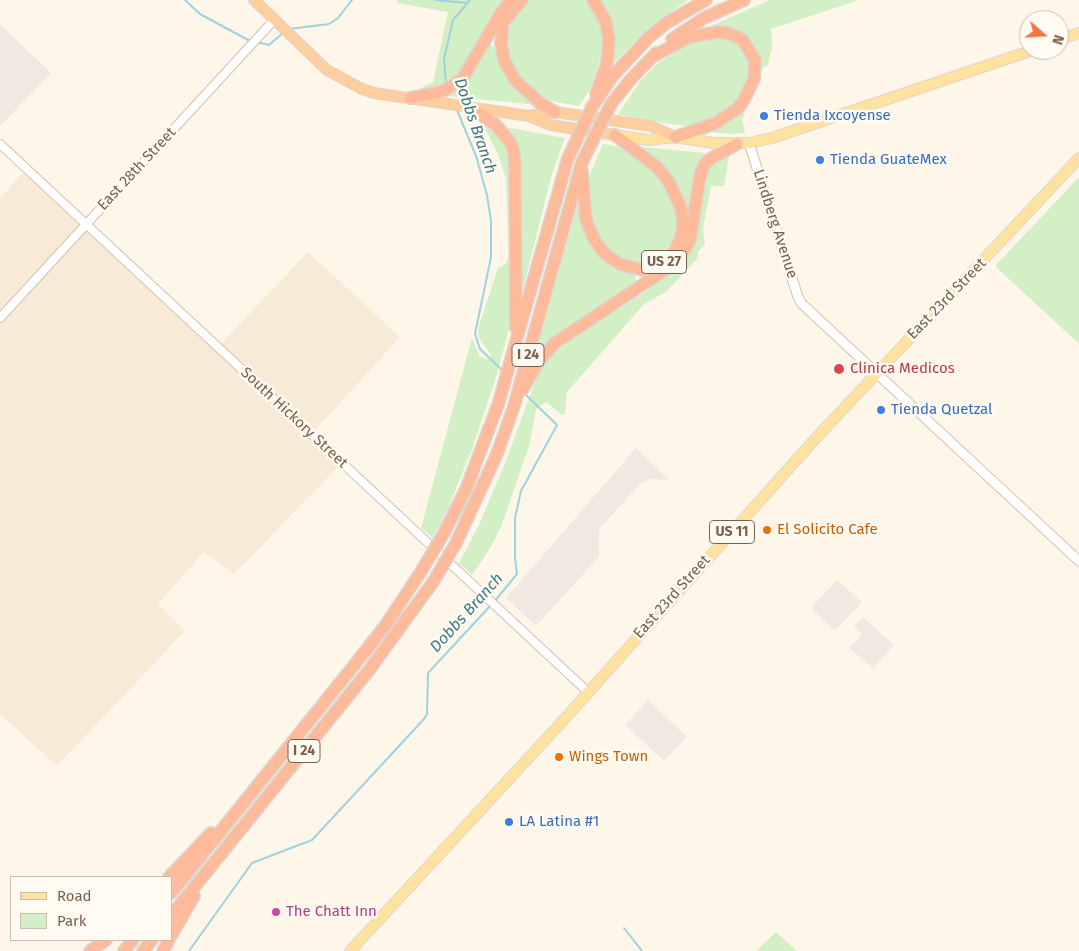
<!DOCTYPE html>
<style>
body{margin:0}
#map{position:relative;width:1079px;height:951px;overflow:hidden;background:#fef7e9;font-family:"Fira Sans",sans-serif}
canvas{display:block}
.legend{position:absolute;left:10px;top:876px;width:162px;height:65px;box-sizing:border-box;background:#fffbf2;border:1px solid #cbbdae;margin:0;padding:6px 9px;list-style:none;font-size:15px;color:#7d5f49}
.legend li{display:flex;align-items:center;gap:10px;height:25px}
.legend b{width:25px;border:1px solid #cbbdae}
.north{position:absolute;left:1019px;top:10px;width:50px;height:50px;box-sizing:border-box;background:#fffbf2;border:1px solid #cbbdae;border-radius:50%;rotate:109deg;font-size:14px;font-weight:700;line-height:20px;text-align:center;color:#7d5f49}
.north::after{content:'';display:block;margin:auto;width:18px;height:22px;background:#f47543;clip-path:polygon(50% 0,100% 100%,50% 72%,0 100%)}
</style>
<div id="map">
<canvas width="1079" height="951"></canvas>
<ul class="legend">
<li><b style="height:6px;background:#ffe1a0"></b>Road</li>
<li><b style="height:14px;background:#d3efc5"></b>Park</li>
</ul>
<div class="north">N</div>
</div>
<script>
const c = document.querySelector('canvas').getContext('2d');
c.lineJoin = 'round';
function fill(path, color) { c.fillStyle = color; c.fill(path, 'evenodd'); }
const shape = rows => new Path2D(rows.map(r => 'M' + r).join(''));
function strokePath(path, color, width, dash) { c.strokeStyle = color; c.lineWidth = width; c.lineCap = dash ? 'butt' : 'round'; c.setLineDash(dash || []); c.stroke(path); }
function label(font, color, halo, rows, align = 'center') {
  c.font = font + ' "Fira Sans",sans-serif'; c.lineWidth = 5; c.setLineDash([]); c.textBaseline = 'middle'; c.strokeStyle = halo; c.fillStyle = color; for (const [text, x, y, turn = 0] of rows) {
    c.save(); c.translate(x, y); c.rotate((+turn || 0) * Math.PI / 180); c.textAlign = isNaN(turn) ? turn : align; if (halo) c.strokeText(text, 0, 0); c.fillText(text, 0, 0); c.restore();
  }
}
const residential = shape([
 [23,172,215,350,308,252,400,337,309,437,339,466,234,574,204,552,158,604,185,631,57,766,0,714,0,199]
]);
const industrial = shape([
 [0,24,51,73,0,126],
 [636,448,669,480,653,479,642,482,599,529,599,557,536,626,506,598],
 [837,580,862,602,835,631,811,608],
 [863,617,894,645,873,668,849,648,862,634,854,626],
 [648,700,687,737,664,761,625,725]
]);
const green = shape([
 [397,0,505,0,465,67,453,82,432,91,417,90,433,82,448,12,397,3],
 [528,0,587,0,597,12,603,29,604,47,591,88,579,106,551,101,535,94,523,84,506,58,506,26,523,3],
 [596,0,688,0,647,29,610,67,612,51],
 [770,0,859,0,771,29,772,47,768,65,763,68,742,120,745,133,729,134,702,131,739,111,757,59,723,29,706,28],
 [720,37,732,39,739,44,746,52,749,63,748,77,745,89,736,102,723,114,693,126,675,125,618,114,641,80,657,64,691,42],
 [487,44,497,47,537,105,438,95,451,91],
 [488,122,506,141,511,166,512,318,496,378,472,449,449,506,433,538,421,528,472,338,480,357,490,360,491,355,479,338,478,329,498,268,505,265,509,256,506,179,498,154,484,127],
 [505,127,565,138,552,174,523,289,519,289,517,146],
 [603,144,620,147,641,158,657,173,671,192,677,209,678,229,672,247,658,260,642,265,624,261,606,250,597,237,590,218,588,189,591,171],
 [633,146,714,154,690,206,684,206],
 [729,156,724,186,711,186,703,229,705,244,698,252,698,258,666,292,644,304,567,392,565,413,562,415,546,402,536,409,530,443,501,527,489,550,472,575,459,563,479,525,506,461,539,371,552,355,575,337,643,293,684,261,695,239,707,171,713,163],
 [1079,177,1079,344,995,266],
 [579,199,589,238,635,272,636,286,534,360],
 [776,932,797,951,756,951]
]);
const stream = shape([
 [185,0,200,14,250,41],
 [435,0,468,3],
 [289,29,329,24,338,18,352,0],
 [257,42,269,45,283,33],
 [446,84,444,59,453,20,470,0],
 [457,110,476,156,487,195,491,221,491,257,475,334,480,349,504,372],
 [494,602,517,574,515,558,515,518,521,491,557,425,524,393],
 [624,928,642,951],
 [189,951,252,863,312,840,424,719,427,714,428,673,491,605]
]);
const tertiary = shape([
 [0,144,588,692],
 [0,318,274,20]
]);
const secondary = shape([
 [749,143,798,297,802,304,1079,561]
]);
const primary = shape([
 [1059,40,1079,33],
 [615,135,648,140,675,137,713,143,749,143,772,138,1033,50],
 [350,951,560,724,817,437,1079,158]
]);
const trunk = shape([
 [254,0,327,70,360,88,374,93,529,116,550,125,615,135],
 [529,116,555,112,651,126,675,137]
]);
const motorway = shape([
 [522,0,503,22,501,42,504,60,515,80,540,103,555,112],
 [593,0,605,20,609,38,607,63,596,94],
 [672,39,704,18,744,0],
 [652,57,689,37,718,32,727,33,742,39,755,60,754,79,744,100,737,109,714,124,675,137],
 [410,98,444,91,463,78,501,13,511,0],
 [611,104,631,79,656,53],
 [467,106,495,124,510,142,513,148,515,163,516,328],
 [592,107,612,77,649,37,668,22,706,0],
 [582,171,586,220,595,241,605,254,620,264,642,270,665,262,674,253,683,232,683,221,681,208,669,182,657,167,615,135],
 [523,389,538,362,555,343,678,261,690,240,700,176,704,165,710,159,737,144],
 [444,533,466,489,498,405,568,158],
 [456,543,497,454,514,406,582,162],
 [169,877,211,833],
 [171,893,356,663,385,626,422,570],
 [171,916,370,669,433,582],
 [171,936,194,896],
 [90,951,106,940],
 [124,951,133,940],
 [143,951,152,940],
 [163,951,169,940]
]);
const motorwayBridge = shape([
 [568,158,592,107],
 [582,162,611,104],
 [422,570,444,533],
 [433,582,456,543]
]);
const markers = [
 [764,116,5,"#3f7fe0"],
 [820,160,5,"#3f7fe0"],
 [839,369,6,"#e0444e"],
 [881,410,5,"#3f7fe0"],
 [767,530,5,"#e8710a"],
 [559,757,5,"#e8710a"],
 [509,822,5,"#3f7fe0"],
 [276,912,5,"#d1479c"]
];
const shields = [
 [664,262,45],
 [528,355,32],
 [732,532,45],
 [304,751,32]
];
const shieldNames = [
 ["US 27",664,262],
 ["I 24",528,355],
 ["US 11",732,532],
 ["I 24",304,751]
];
const shopNames = [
 ["Tienda Ixcoyense",774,116],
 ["Tienda GuateMex",830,160],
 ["Tienda Quetzal",891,410],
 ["LA Latina #1",519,822]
];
const streetNames = [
 ["East 28th Street",137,169,-47],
 ["Lindberg Avenue",775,224,72],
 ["East 23rd Street",947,299,-46],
 ["South Hickory Street",294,418,43],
 ["East 23rd Street",672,597,-48]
];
const healthNames = [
 ["Clinica Medicos",850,369]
];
const foodNames = [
 ["El Solicito Cafe",777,530],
 ["Wings Town",569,757]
];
const hotelNames = [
 ["The Chatt Inn",286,912]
];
const waterNames = [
 ["Dobbs Branch",475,126,71],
 ["Dobbs Branch",467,613,-48]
];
fill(residential, '#f7ead7');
fill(industrial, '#efe9e2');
fill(green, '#d3efc5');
strokePath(stream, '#a0d1de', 2);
strokePath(tertiary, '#d3c0ad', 10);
strokePath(secondary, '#d7c1aa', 11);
strokePath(primary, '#ddd5d0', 12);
strokePath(trunk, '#ddd5d0', 12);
strokePath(motorway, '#ddd5d0', 14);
strokePath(tertiary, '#fff', 8);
strokePath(secondary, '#fff', 9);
strokePath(primary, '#ffe1a0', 10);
strokePath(trunk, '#fece9e', 10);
strokePath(motorway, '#febb9b', 11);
strokePath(motorwayBridge, '#ddd5d0', 14, []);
strokePath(motorwayBridge, '#febb9b', 11);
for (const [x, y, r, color] of markers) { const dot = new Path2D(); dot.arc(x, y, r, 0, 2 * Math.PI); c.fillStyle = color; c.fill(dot); strokePath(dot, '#fffbf2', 2); }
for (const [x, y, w] of shields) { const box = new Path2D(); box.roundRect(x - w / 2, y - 11.5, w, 23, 4); c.fillStyle = '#fffbf2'; c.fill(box); strokePath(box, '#7d5f49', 1); }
label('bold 14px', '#7d5f49', null, shieldNames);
label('15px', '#366cbe', '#fffbf2', shopNames, 'left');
label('15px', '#7d5f49', '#fffbf2', streetNames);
label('15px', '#be3a42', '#fffbf2', healthNames, 'left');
label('15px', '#c56008', '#fffbf2', foodNames, 'left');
label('15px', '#b23c85', '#fffbf2', hotelNames, 'left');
label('italic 16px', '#3d798b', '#fffbf2', waterNames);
</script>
